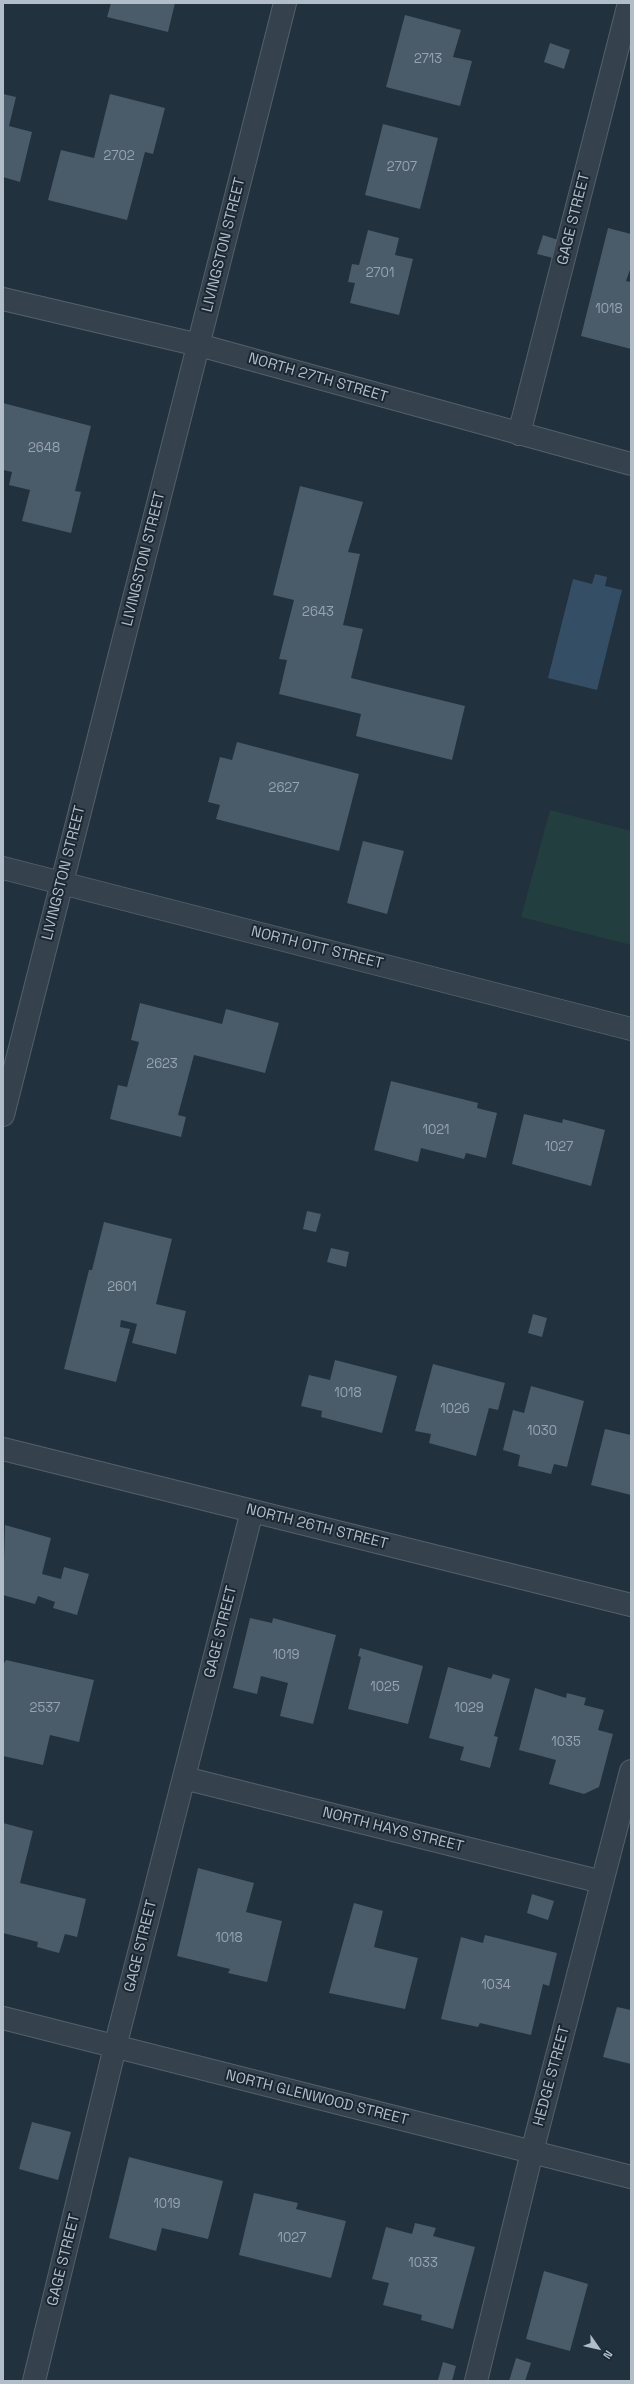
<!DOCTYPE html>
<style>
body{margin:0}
#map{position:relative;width:634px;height:2384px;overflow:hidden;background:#21313d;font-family:"Space Grotesk",sans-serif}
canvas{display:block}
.frame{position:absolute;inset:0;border:4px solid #b1bdc9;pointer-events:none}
.north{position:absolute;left:578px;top:2328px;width:40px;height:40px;-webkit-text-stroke:3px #1b2732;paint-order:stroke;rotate:124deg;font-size:11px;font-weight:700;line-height:16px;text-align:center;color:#b1bdc9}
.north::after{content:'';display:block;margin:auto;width:14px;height:18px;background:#b1bdc9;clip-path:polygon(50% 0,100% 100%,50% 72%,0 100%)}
</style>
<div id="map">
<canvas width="634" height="2384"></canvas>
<div class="frame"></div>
<div class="north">N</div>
</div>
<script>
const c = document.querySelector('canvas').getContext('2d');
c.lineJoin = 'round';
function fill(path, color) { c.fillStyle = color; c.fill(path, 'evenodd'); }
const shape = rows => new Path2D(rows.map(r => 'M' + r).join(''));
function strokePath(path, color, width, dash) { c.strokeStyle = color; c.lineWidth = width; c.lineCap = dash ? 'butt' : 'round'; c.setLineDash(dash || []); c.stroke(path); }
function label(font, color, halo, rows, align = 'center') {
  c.font = font + ' "Space Grotesk",sans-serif'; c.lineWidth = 4; c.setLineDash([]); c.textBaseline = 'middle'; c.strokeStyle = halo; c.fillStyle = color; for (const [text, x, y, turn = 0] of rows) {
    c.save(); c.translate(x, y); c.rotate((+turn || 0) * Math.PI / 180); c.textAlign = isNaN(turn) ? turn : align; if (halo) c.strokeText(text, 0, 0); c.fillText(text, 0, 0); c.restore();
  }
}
const green = shape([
 [550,810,631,831,631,945,521,917]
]);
const water = shape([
 [595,574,607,577,605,586,622,590,597,690,548,678,573,579,592,584]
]);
const building = shape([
 [111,3,175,3,168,32,107,17],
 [405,15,461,30,453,57,472,61,460,106,386,87],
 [550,43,570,50,564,69,544,62],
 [3,94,16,97,9,126,32,132,20,182,3,177],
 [110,94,165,108,153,154,145,152,127,220,48,200,61,150,94,158],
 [383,124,438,138,420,209,365,195],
 [608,228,631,234,631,267,626,281,631,282,631,349,581,336],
 [368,230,399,238,395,255,413,259,399,315,350,303,355,283,348,282,352,264,359,265],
 [543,235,558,240,553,258,537,254],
 [3,403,91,426,75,491,81,492,71,533,22,521,30,490,9,485,12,472,3,470],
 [300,486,363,502,348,552,360,554,343,625,363,629,351,678,465,706,452,760,356,736,361,714,279,694,287,660,279,659,294,600,273,595],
 [237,742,359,774,339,851,216,819,220,805,208,802,220,757,232,760],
 [363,841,404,851,387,914,347,903],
 [140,1003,222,1024,226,1009,279,1023,265,1073,194,1055,178,1115,186,1117,181,1137,110,1119,118,1085,127,1087,139,1042,131,1040],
 [391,1081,478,1103,477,1108,497,1113,486,1158,466,1153,464,1159,421,1148,418,1162,374,1150],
 [524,1114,562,1123,563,1119,605,1130,591,1186,512,1164],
 [307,1211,321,1214,316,1232,303,1229],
 [104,1222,172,1239,156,1304,186,1311,176,1354,132,1343,137,1324,121,1320,120,1327,130,1329,116,1382,64,1369,89,1270,92,1270],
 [331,1248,349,1252,346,1267,327,1262],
 [533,1314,547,1318,542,1337,528,1333],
 [335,1360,397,1376,382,1433,321,1417,322,1411,301,1406,309,1375,330,1380],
 [433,1364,505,1383,498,1410,489,1408,476,1456,429,1443,431,1434,415,1431],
 [531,1386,584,1401,567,1467,554,1464,551,1474,518,1466,520,1455,503,1450,513,1410,524,1413],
 [605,1429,631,1435,631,1495,591,1485],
 [5,1525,51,1538,42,1574,61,1579,64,1567,89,1574,77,1615,53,1608,55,1602,38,1596,35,1604,3,1595],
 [250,1618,272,1623,273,1618,336,1635,313,1724,280,1716,288,1683,261,1676,257,1694,233,1688],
 [360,1648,423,1666,408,1724,348,1709,361,1657,358,1656],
 [6,1660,94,1680,79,1742,50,1735,43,1765,3,1756,3,1665],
 [448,1667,491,1679,493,1674,510,1679,494,1736,498,1737,490,1768,460,1760,464,1747,429,1738],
 [535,1688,566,1698,567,1693,586,1698,584,1705,604,1710,598,1730,613,1734,599,1787,584,1794,549,1784,556,1760,519,1750],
 [3,1823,33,1831,20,1883,86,1899,77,1937,65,1934,59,1953,37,1947,38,1942,3,1933],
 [198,1868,254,1883,246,1912,282,1921,267,1982,228,1973,230,1969,177,1956],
 [532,1894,554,1901,548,1920,527,1913],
 [354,1903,383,1911,374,1947,418,1958,405,2009,329,1993],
 [485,1935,557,1953,549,1986,543,1984,531,2035,480,2023,478,2027,441,2019,461,1937,483,1943],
 [617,2007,631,2010,631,2064,603,2057],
 [32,2122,71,2132,58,2180,19,2169],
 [129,2157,223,2181,208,2239,162,2228,156,2251,109,2238],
 [254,2193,298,2203,296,2209,346,2221,331,2278,239,2255],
 [415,2223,436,2228,433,2236,475,2247,453,2329,421,2320,422,2315,383,2305,389,2283,372,2279,386,2227,412,2234],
 [544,2271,588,2284,570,2351,526,2339],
 [516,2358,531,2363,525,2381,509,2381],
 [443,2362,456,2366,452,2381,438,2380]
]);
const minor = shape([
 [3,299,199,345,631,464],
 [519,434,629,3],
 [3,868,631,1029],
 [3,1115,285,3],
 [3,1449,631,1605],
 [184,1778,602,1882],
 [3,2018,631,2177],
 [34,2381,115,2047,252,1511],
 [476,2381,532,2152,631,1771]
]);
const numberNames = [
 ["2713",428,59],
 ["2702",119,156],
 ["2707",402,167],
 ["2701",380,273],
 ["1018",609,309],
 ["2648",44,448],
 ["2643",318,612],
 ["2627",284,788],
 ["2623",162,1064],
 ["1021",436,1130],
 ["1027",559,1147],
 ["2601",122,1287],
 ["1018",348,1393],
 ["1026",455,1409],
 ["1030",542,1431],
 ["1019",286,1655],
 ["1025",385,1687],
 ["2537",45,1708],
 ["1029",469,1708],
 ["1035",566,1742],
 ["1018",229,1938],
 ["1034",496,1985],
 ["1019",167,2204],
 ["1027",292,2238],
 ["1033",423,2263]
];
const streetNames = [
 ["GAGE STREET",574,219,-76],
 ["LIVINGSTON STREET",224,245,-76],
 ["NORTH 27TH STREET",318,378,16],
 ["LIVINGSTON STREET",144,559,-76],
 ["LIVINGSTON STREET",64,873,-76],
 ["NORTH OTT STREET",317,948,14],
 ["NORTH 26TH STREET",317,1527,14],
 ["GAGE STREET",221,1632,-76],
 ["NORTH HAYS STREET",393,1830,14],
 ["GAGE STREET",141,1946,-76],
 ["HEDGE STREET",552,2076,-75],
 ["NORTH GLENWOOD STREET",317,2098,14],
 ["GAGE STREET",64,2260,-76]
];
fill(green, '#233e3e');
fill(water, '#344f65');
fill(building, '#4a5b69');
strokePath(minor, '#54606b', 24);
strokePath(minor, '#35424d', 22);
label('13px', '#97a4b1', null, numberNames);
label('15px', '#b1bdc9', '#1b2732', streetNames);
</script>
